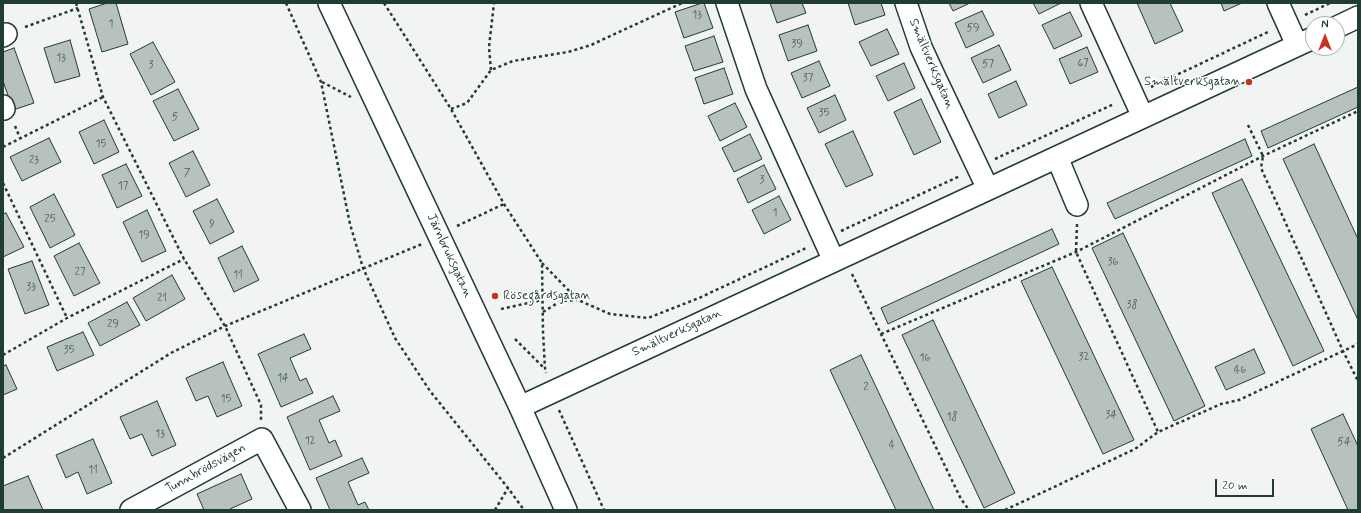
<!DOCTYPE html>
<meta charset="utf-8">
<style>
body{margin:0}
#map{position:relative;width:1361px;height:513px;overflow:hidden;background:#f2f3f3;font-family:Mynerve,sans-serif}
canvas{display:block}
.frame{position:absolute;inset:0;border:4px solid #1f3d34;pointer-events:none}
.north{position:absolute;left:1305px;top:16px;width:40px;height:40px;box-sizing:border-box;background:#fff;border:1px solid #a5b1ae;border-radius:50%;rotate:0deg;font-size:11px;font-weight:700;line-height:16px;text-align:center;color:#1f3d34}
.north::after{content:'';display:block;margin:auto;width:14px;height:18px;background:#c8321e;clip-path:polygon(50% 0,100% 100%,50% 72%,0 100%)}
.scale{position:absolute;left:1215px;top:479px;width:59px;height:18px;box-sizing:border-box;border:2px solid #1f3d34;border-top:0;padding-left:5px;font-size:12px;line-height:14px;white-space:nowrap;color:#1f3d34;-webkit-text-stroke:3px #fff;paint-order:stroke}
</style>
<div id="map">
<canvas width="1361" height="513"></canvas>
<div class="frame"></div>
<div class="north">N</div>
<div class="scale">20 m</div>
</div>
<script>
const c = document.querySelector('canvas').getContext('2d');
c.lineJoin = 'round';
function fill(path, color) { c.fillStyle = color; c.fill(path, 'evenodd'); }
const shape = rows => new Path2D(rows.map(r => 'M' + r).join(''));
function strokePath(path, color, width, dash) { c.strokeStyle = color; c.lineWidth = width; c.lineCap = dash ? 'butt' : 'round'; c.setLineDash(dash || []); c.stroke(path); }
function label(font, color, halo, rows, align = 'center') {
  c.font = font + ' Mynerve,sans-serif'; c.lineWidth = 3; c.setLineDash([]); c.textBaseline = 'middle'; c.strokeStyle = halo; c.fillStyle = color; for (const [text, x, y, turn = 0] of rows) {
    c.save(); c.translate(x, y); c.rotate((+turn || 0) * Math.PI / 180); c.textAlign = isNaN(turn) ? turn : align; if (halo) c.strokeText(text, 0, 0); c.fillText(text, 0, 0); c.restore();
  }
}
const building = shape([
 [107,3,116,3,128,44,102,52,89,9,107,3],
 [702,3,704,3,713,28,684,38,675,12,702,3],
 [770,3,802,3,806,13,777,23,770,3],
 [848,3,881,3,885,15,855,25,848,3],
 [949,3,970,3,953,11,949,3],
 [1033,3,1061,3,1039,14,1033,3],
 [1137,3,1170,3,1183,31,1155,44,1137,3],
 [1221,3,1242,3,1224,11,1221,3],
 [982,11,994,35,966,48,955,23,982,11],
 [1070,12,1082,36,1054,49,1042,25,1070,12],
 [808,25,817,51,788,61,779,35,808,25],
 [887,29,899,54,871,66,859,42,887,29],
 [714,36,723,62,694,71,685,46,714,36],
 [70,40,80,76,55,83,44,48,70,40],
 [153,42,175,82,151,95,130,54,153,42],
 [999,45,1011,70,983,83,971,58,999,45],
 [1087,47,1098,72,1070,84,1059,59,1087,47],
 [14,48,34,103,13,110,3,81,3,52,14,48],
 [819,61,830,86,802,98,791,73,819,61],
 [904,63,915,88,888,101,876,76,904,63],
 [724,68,733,94,704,104,695,78,724,68],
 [1016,81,1027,105,999,118,988,94,1016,81],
 [1358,87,1358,107,1268,148,1261,131,1358,87],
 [178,89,199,129,174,141,153,101,178,89],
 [835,95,846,120,819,133,807,108,835,95],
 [921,99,941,142,914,155,894,112,921,99],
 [735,103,747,127,720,141,708,116,735,103],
 [104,120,119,152,94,164,79,132,104,120],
 [853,131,873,175,846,187,825,144,853,131],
 [750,134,762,159,734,172,722,148,750,134],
 [49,138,61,162,22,181,10,157,49,138],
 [1245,139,1252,156,1115,219,1107,203,1245,139],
 [1314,144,1358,239,1358,320,1283,159,1314,144],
 [193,151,210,185,186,197,169,163,193,151],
 [126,164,142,196,117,208,102,175,126,164],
 [764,165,776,189,748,203,737,179,764,165],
 [1242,179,1324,351,1293,366,1212,193,1242,179],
 [54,194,75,235,50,248,30,207,54,194],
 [779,196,791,220,764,234,752,210,779,196],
 [217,199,234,232,210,244,193,211,217,199],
 [147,210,166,251,142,262,123,222,147,210],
 [6,213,24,247,3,257,3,214,6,213],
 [1052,229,1059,244,888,324,881,308,1052,229],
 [1123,233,1205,406,1174,421,1092,248,1123,233],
 [79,243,100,283,74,296,54,256,79,243],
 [242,246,259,280,234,292,218,258,242,246],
 [32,261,49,305,25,314,8,269,32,261],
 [1052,267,1134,440,1103,454,1021,281,1052,267],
 [172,275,185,299,146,321,133,298,172,275],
 [127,302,140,325,100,346,88,323,127,302],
 [933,320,1015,493,984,508,902,335,933,320],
 [83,332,94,355,57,371,47,347,83,332],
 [304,334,311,349,290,358,300,381,306,378,313,393,281,407,258,354,304,334],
 [1254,349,1265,373,1226,390,1215,367,1254,349],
 [861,355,934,510,896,510,830,370,861,355],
 [223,362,242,406,217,417,208,396,196,401,186,378,223,362],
 [6,365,17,389,3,395,3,366,6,365],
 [333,396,340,411,319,420,329,443,335,440,342,456,310,470,287,417,333,396],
 [157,401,176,445,152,456,142,434,130,439,120,417,157,401],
 [1343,414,1358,446,1358,510,1348,510,1311,429,1343,414],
 [93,439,112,483,87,494,78,472,66,478,56,455,93,439],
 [362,458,369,473,348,482,358,505,365,502,369,510,330,510,316,478,362,458],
 [241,474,252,499,230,509,231,510,204,510,197,494,241,474],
 [28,476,43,510,3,510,3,486,28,476]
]);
const path = shape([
 [76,3,103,97,184,259,225,326,261,405,261,420],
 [286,3,321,82,350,224,363,268,395,338,430,391,508,488,524,510],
 [384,3,451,109,504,204,542,263,543,332,545,368,546,373],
 [1305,15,1330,3],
 [25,27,78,8],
 [491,70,489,47,494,3],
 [322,82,351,97],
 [1151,87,1270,31],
 [451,109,467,103,491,70,513,61,568,52,591,45,682,3],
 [1248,125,1263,156,1261,168,1343,351,1358,381],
 [15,126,20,138],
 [3,147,103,97],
 [995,159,1114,104],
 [3,183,67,318],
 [1077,224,1076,252,1158,432],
 [457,226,504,204],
 [841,231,960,176],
 [542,263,578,300,610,314,648,318,699,298,806,248],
 [852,274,961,499,969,510],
 [501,309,542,300],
 [543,312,561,301,577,300],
 [881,334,1076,252,1263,156,1358,111],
 [515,339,544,368],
 [3,355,67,318,184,259],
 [559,410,604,510],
 [3,458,171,353,225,326,422,244],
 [495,510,508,488],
 [1005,510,1135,449,1158,432,1221,404,1239,400,1358,344]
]);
const minor = shape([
 [329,3,520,407,566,510],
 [727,3,756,89,834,261],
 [906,3,921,47,932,71,988,189],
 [1091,3,1143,117],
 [1278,3,1297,45],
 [1337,27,1358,17],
 [3,36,6,34],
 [3,106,4,109],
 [1057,157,1077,205],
 [520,407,1313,38],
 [131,510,262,439,300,510]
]);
const markers = [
 [1249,82,4,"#c8321e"],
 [495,296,4,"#c8321e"]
];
const numberNames = [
 ["13",697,16],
 ["1",111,25],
 ["59",973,29],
 ["39",797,45],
 ["13",61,59],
 ["67",1083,64],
 ["57",988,65],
 ["3",151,66],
 ["37",808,79],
 ["35",824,114],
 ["5",175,118],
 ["15",101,145],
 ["23",34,161],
 ["7",187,174],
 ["3",762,181],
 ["17",123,187],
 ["1",775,214],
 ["25",50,220],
 ["9",212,225],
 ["19",144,236],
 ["36",1113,263],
 ["27",80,273],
 ["11",238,276],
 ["33",31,288],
 ["21",162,299],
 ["38",1132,306],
 ["29",113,325],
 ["35",69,351],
 ["32",1084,358],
 ["16",925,359],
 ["46",1240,371],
 ["14",283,379],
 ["2",866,388],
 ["15",226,400],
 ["34",1111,416],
 ["18",952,418],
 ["13",160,435],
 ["12",310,442],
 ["54",1344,443],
 ["4",892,446],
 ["11",93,471]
];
const streetNames = [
 ["Smältverksgatan",931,64,67],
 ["Järnbruksgatan",449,256,65],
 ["Smältverksgatan",677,333,-25],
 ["Tunnbrödsvägen",206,469,-29]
];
const poiNames = [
 ["Smältverksgatan",1241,82],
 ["Rösegårdsgatan",503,296,"left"]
];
fill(building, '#b7c1bd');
strokePath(building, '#1f3d34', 1);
strokePath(minor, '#1f3d34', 24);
strokePath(path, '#1f3d34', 2.5, [3, 3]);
strokePath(minor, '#fff', 21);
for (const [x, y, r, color] of markers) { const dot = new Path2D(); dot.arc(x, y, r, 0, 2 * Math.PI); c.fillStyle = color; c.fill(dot); strokePath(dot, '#fff', 1.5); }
label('11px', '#455e56', null, numberNames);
label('13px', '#1f3d34', '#fff', streetNames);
label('13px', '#1f3d34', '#fff', poiNames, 'right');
</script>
